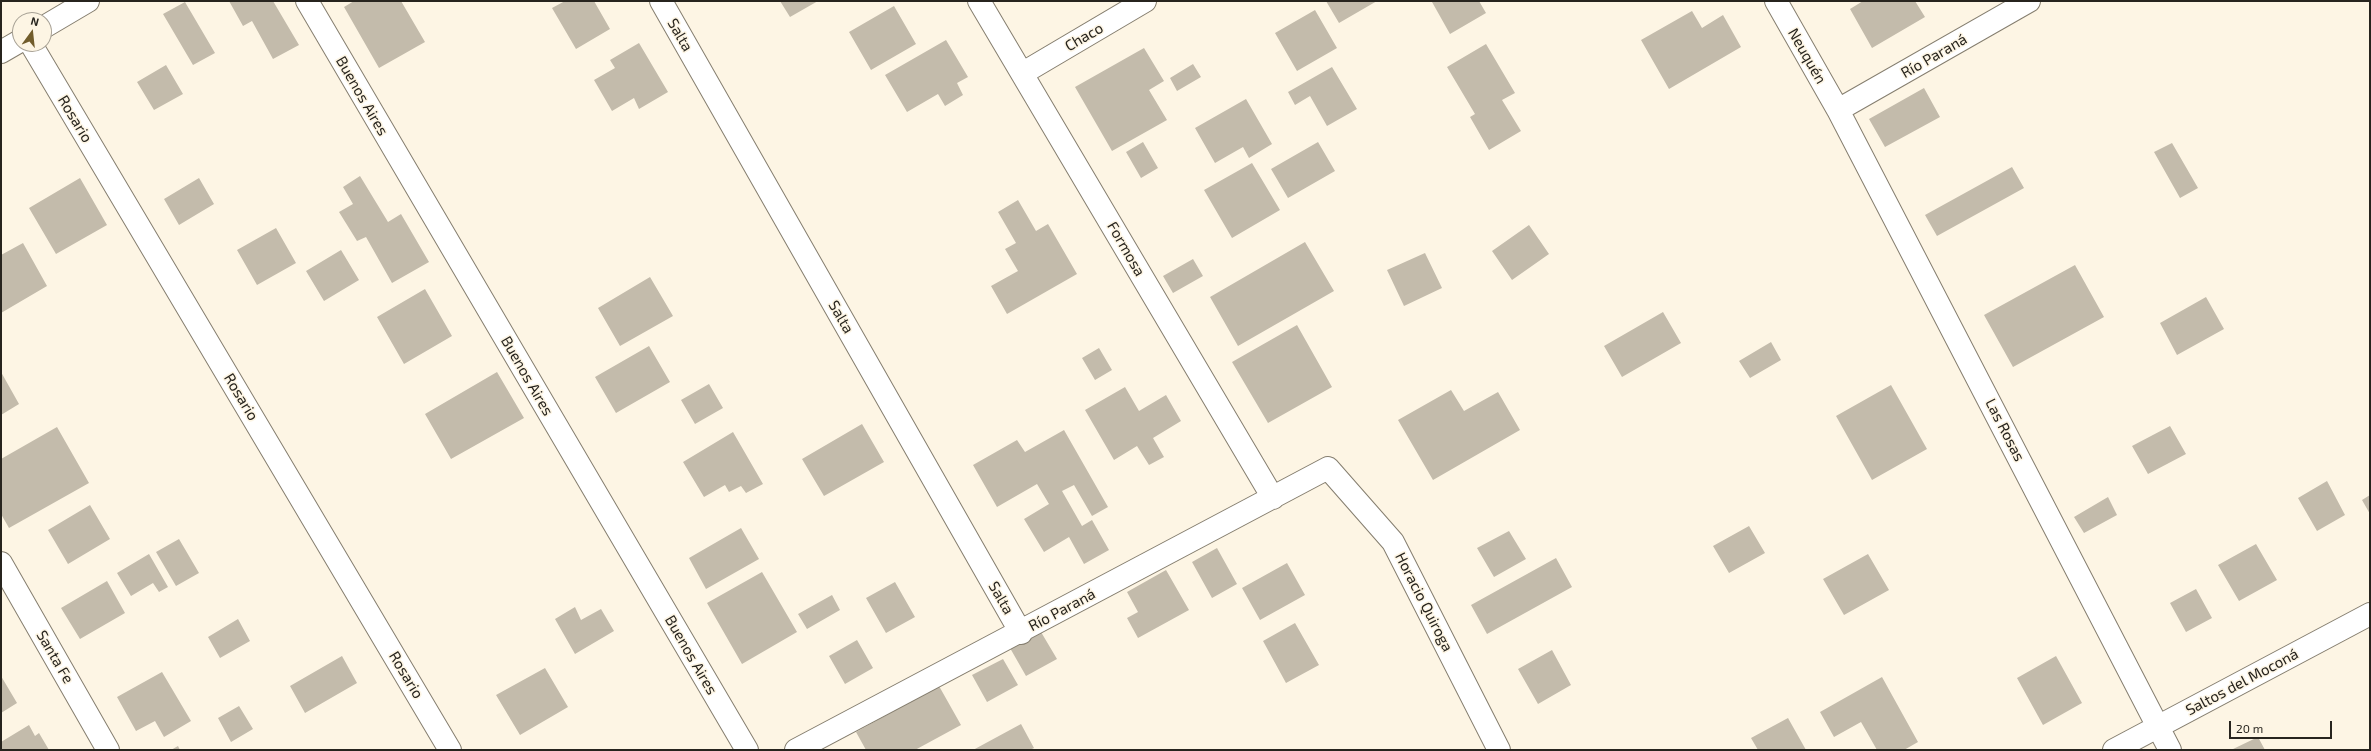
<!DOCTYPE html>
<meta charset="utf-8">
<style>
body{margin:0}
#map{position:relative;width:2371px;height:751px;overflow:hidden;background:#fdf5e4;font-family:"Exo 2",sans-serif}
canvas{display:block}
.frame{position:absolute;inset:0;border:2px solid #27241e;pointer-events:none}
.north{position:absolute;left:12px;top:12px;width:40px;height:40px;box-sizing:border-box;background:#fdf5e4;border:1px solid #a7a195;border-radius:50%;rotate:15deg;font-size:11px;font-weight:700;line-height:16px;text-align:center;color:#27241e}
.north::after{content:'';display:block;margin:auto;width:14px;height:18px;background:#725d2c;clip-path:polygon(50% 0,100% 100%,50% 72%,0 100%)}
.scale{position:absolute;left:2229px;top:721px;width:103px;height:18px;box-sizing:border-box;border:2px solid #27241e;border-top:0;padding-left:5px;font-size:12px;line-height:14px;white-space:nowrap;color:#27241e;-webkit-text-stroke:3px #fdf5e4;paint-order:stroke}
</style>
<div id="map">
<canvas width="2371" height="751"></canvas>
<div class="frame"></div>
<div class="north">N</div>
<div class="scale">20 m</div>
</div>
<script>
const c = document.querySelector('canvas').getContext('2d');
c.lineJoin = 'round';
function fill(path, color) { c.fillStyle = color; c.fill(path, 'evenodd'); }
const shape = rows => new Path2D(rows.map(r => 'M' + r).join(''));
function strokePath(path, color, width, dash) { c.strokeStyle = color; c.lineWidth = width; c.lineCap = dash ? 'butt' : 'round'; c.setLineDash(dash || []); c.stroke(path); }
function label(font, color, halo, rows, align = 'center') {
  c.font = font + ' "Exo 2",sans-serif'; c.lineWidth = 3; c.setLineDash([]); c.textBaseline = 'middle'; c.strokeStyle = halo; c.fillStyle = color; for (const [text, x, y, turn = 0] of rows) {
    c.save(); c.translate(x, y); c.rotate((+turn || 0) * Math.PI / 180); c.textAlign = isNaN(turn) ? turn : align; if (halo) c.strokeText(text, 0, 0); c.fillText(text, 0, 0); c.restore();
  }
}
const building = shape([
 [229,1,273,1,299,45,273,59,252,21,243,26],
 [354,1,401,1,425,42,379,68,344,7],
 [565,1,594,1,610,29,576,49,552,8],
 [780,1,818,1,790,17],
 [1326,1,1377,1,1339,23],
 [1434,1,1479,1,1486,13,1450,34,1432,2],
 [1863,1,1915,1,1925,17,1872,48,1850,9],
 [185,2,215,53,193,65,163,14],
 [894,6,916,44,871,70,849,32],
 [1315,10,1337,48,1297,71,1275,33],
 [1692,11,1702,28,1723,15,1741,47,1669,89,1641,40],
 [946,40,968,77,957,83,963,95,945,106,938,94,907,112,885,75],
 [639,43,668,92,639,109,634,98,612,111,594,80,615,68,610,60],
 [1486,44,1515,93,1502,100,1521,131,1489,150,1470,117,1475,114,1447,67],
 [1144,48,1164,81,1149,90,1167,120,1112,151,1075,87],
 [1193,64,1201,77,1177,91,1170,78],
 [166,65,183,94,154,110,137,82],
 [1332,67,1357,109,1327,126,1310,96,1295,105,1288,92],
 [1924,88,1940,117,1885,147,1869,119],
 [1246,99,1272,144,1249,158,1243,147,1215,163,1195,128],
 [1143,142,1158,168,1141,178,1126,152],
 [1318,142,1335,171,1288,198,1271,169],
 [2172,143,2198,188,2180,198,2154,152],
 [1252,163,1280,210,1232,238,1204,190],
 [2012,167,2024,188,1937,236,1925,215],
 [360,176,388,222,401,214,429,262,392,283,366,237,357,241,339,212,353,204,343,187],
 [80,178,107,225,56,254,29,208],
 [199,178,214,204,179,225,164,199],
 [1018,200,1036,231,1048,224,1077,274,1007,314,991,286,1018,271,1005,249,1016,243,998,212],
 [1529,225,1549,254,1512,280,1492,251],
 [276,228,296,263,257,285,237,250],
 [1305,242,1334,291,1238,346,1210,297],
 [23,243,47,286,1,313,1,255],
 [341,250,359,280,324,301,306,271],
 [1425,253,1442,288,1404,306,1387,270],
 [1193,259,1203,276,1173,293,1163,276],
 [2075,265,2104,317,2013,367,1984,315],
 [650,277,673,316,620,346,598,308],
 [425,289,452,336,404,364,377,317],
 [2206,297,2224,329,2177,355,2160,323],
 [1663,312,1681,343,1622,377,1604,346],
 [1297,325,1332,387,1268,423,1232,362],
 [1771,342,1781,360,1750,378,1739,361],
 [649,346,670,382,616,413,595,377],
 [1099,348,1112,370,1095,380,1082,358],
 [1,372,19,404,1,415],
 [497,372,524,418,451,459,425,414],
 [709,384,723,408,695,424,681,400],
 [1891,385,1927,449,1872,480,1836,416],
 [1125,387,1139,411,1166,395,1181,421,1153,438,1164,457,1149,465,1137,446,1114,460,1085,410],
 [1451,390,1464,411,1498,392,1520,430,1433,480,1398,420],
 [862,424,884,462,824,496,802,459],
 [2170,426,2186,454,2148,474,2132,446],
 [57,427,89,483,9,528,1,514,1,459],
 [1064,430,1108,507,1092,516,1074,485,1062,491,1082,526,1092,520,1109,550,1084,564,1069,537,1044,552,1024,519,1049,504,1037,484,997,507,973,465,1017,440,1025,452],
 [733,432,763,484,746,493,741,486,729,492,725,485,704,497,683,462],
 [2327,481,2345,515,2317,531,2298,498],
 [2370,495,2370,514,2362,500],
 [2108,497,2117,515,2084,533,2074,517],
 [90,505,110,539,68,564,48,530],
 [1749,526,1765,553,1729,573,1713,546],
 [741,528,759,559,706,589,689,558],
 [1509,531,1526,559,1494,577,1477,548],
 [179,539,199,573,176,586,156,552],
 [2256,544,2277,580,2239,601,2218,565],
 [1217,548,1237,584,1212,598,1192,562],
 [149,554,168,587,159,592,153,583,131,596,117,573],
 [1868,554,1889,590,1844,615,1823,579],
 [1556,558,1572,587,1487,634,1471,605],
 [1287,563,1305,595,1260,620,1242,588],
 [1166,570,1189,610,1138,638,1127,618,1138,612,1127,592],
 [762,572,797,632,742,664,707,603],
 [107,581,125,613,80,639,61,608],
 [895,582,915,617,886,633,866,598],
 [2196,589,2212,618,2186,632,2170,603],
 [832,595,840,610,807,629,798,614],
 [575,607,581,620,601,609,614,631,575,654,555,619],
 [238,619,250,641,220,658,208,637],
 [1295,623,1319,665,1286,683,1263,641],
 [1041,632,1057,659,1026,676,1010,648],
 [857,640,873,668,845,684,829,656],
 [1552,650,1571,685,1538,704,1518,669],
 [342,656,357,683,305,713,290,686],
 [2056,656,2082,703,2043,725,2017,678],
 [1003,659,1018,685,987,702,972,675],
 [545,668,568,707,520,735,496,695],
 [162,672,191,721,164,737,155,721,136,731,117,697],
 [1,676,17,703,1,713],
 [1882,677,1918,742,1904,750,1877,750,1861,722,1834,737,1820,712],
 [939,686,961,725,915,750,866,750,856,732],
 [239,706,253,729,231,742,218,718],
 [1788,718,1806,750,1758,750,1751,738],
 [1021,724,1034,748,1030,750,973,750],
 [29,725,35,736,39,733,49,750,1,750,1,742],
 [2258,737,2265,750,2231,750],
 [178,746,180,750,171,750]
]);
const minor = shape([
 [307,1,747,750],
 [661,1,1021,633],
 [979,1,1273,498],
 [1776,1,1838,110,2170,750],
 [44,27,88,1],
 [31,44,450,750],
 [1,52,20,41],
 [1023,73,1145,1],
 [1838,110,2029,1],
 [1,563,108,750],
 [796,750,1328,468,1393,542,1499,750],
 [2114,750,2370,614]
]);
const streetNames = [
 ["Salta",680,35,60],
 ["Chaco",1084,37,-30],
 ["Neuquén",1807,56,60],
 ["Río Paraná",1934,56,-30],
 ["Buenos Aires",362,96,60],
 ["Rosario",75,119,59],
 ["Formosa",1126,249,60],
 ["Salta",841,317,60],
 ["Buenos Aires",527,376,60],
 ["Rosario",241,397,59],
 ["Las Rosas",2005,430,63],
 ["Salta",1001,598,60],
 ["Horacio Quiroga",1424,602,63],
 ["Río Paraná",1062,610,-28],
 ["Buenos Aires",691,655,60],
 ["Santa Fe",55,657,60],
 ["Rosario",406,675,59],
 ["Saltos del Moconá",2242,682,-28]
];
fill(building, '#c3bbab');
strokePath(minor, '#857e6f', 24);
strokePath(minor, '#fff', 22);
label('15px', '#27241e', '#fdf5e4', streetNames);
</script>
